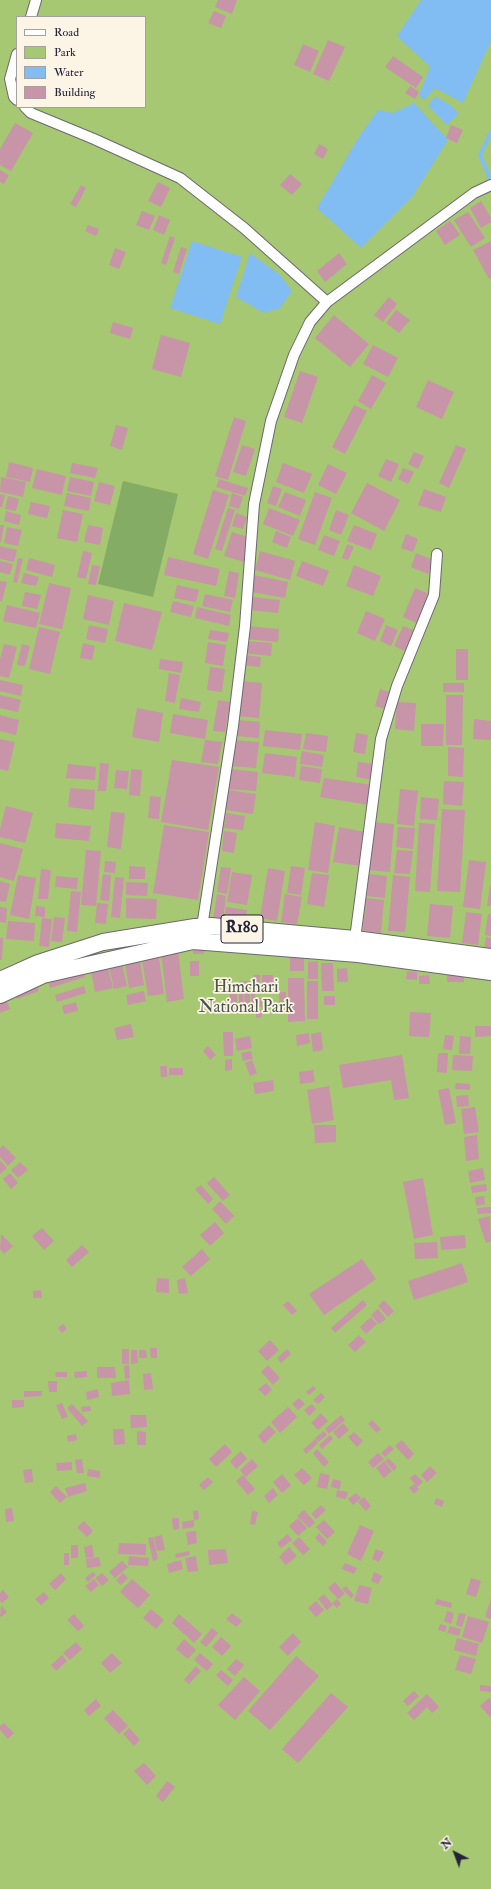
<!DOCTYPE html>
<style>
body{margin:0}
#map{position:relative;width:491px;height:1889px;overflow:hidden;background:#f6e9d1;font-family:"IM FELL Double Pica",serif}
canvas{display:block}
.legend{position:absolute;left:16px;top:16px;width:130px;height:92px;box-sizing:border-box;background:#fcf5e5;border:1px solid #a5a1a1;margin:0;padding:5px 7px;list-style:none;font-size:12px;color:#22223b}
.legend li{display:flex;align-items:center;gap:8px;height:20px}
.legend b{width:20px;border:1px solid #a5a1a1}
.north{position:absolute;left:435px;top:1833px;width:40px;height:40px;-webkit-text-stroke:3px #fcf5e5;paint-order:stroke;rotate:318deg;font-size:11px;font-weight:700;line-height:16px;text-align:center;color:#22223b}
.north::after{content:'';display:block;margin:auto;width:14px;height:18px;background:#22223b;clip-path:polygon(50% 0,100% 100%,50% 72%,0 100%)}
</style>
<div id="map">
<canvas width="491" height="1889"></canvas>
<ul class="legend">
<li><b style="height:5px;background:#fff"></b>Road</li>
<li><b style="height:11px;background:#a6c872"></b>Park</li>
<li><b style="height:11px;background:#81bcf3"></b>Water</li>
<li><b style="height:11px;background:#c894a8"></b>Building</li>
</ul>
<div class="north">N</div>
</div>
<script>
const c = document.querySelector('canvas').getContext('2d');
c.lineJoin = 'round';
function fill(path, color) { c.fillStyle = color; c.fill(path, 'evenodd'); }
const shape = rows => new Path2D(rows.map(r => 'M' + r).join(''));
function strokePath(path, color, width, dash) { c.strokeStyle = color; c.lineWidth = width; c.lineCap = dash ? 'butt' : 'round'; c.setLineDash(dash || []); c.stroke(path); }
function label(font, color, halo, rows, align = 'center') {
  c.font = font + ' "IM FELL Double Pica",serif'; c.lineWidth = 3.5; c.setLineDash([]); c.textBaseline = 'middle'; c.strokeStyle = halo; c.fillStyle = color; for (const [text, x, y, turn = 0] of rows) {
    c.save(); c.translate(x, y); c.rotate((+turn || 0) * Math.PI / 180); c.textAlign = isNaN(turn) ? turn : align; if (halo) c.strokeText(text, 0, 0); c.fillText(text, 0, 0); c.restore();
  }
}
const green = shape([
 [0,0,491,0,491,1889,0,1889],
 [17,17,145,17,145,107,17,107]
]);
const forest = shape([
 [123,481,178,494,153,597,98,584]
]);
const water = shape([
 [421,0,491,0,491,41,463,103,435,88,424,100,419,95,430,67,397,36],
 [435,96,453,107,458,114,447,125,428,106],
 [414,103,448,140,412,197,361,248,317,208,360,135,378,110,393,113],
 [192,241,242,257,220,324,170,308],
 [250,253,280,275,292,291,280,308,264,313,236,297]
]);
const stream = shape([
 [491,132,480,155,491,181]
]);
const building = shape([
 [218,0,237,0,232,14,215,7],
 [214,11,226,16,221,28,208,23],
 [328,40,345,47,329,81,313,74],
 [303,44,319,51,310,72,294,65],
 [393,56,423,77,416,88,385,67],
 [410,86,419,92,415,99,405,93],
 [15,123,33,133,11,171,0,165,0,149],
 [451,125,463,130,457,143,446,138],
 [319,144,328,149,323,159,314,154],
 [0,170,9,175,4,184,0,182],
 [290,174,302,184,292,195,280,185],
 [158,182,170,188,161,207,148,201],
 [81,185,86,188,76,207,70,204],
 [481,201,491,218,491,222,481,228,470,208],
 [142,211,155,216,149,230,136,225],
 [468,212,485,238,471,247,454,220],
 [159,215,170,220,164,235,153,230],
 [450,221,460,235,445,245,436,231],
 [88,225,99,229,96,236,85,231],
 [170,236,175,238,166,265,161,263],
 [491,241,491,278,489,279,473,250],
 [181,247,187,249,179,274,173,272],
 [115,248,126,252,119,269,109,265],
 [339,253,347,264,325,282,317,271],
 [389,297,397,304,383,322,374,315],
 [396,310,410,320,399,333,386,323],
 [334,315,369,344,350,367,315,338],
 [113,322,133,328,130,339,110,333],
 [161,335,190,343,181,377,152,369],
 [373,345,398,358,388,377,363,364],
 [300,371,318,377,302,423,284,417],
 [372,375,386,383,371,409,358,401],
 [428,380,454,392,442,419,416,407],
 [354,405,367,411,345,454,332,447],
 [234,417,246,421,228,480,215,476],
 [116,425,128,428,122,450,110,446],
 [242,445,255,449,246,476,233,472],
 [456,445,466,449,449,488,439,483],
 [414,452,424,456,418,469,408,464],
 [386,459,399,464,391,482,378,476],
 [9,462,33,468,30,482,6,477],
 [72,463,98,468,95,478,70,473],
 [283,463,312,474,304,493,276,482],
 [328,464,347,473,336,494,318,485],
 [403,468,414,472,408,484,398,479],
 [37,469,66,476,62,495,32,488],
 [1,477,26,482,23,497,0,492],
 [70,477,94,482,91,496,67,491],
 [219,479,248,488,245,496,216,487],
 [99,482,115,486,110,505,94,501],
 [367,483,400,500,384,531,351,513],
 [273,486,282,489,276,506,267,503],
 [424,489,446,497,441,512,418,505],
 [213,490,229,495,208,559,193,554],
 [285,492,306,500,300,516,278,507],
 [315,492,332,498,315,545,298,539],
 [67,493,91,498,89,511,64,506],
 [232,493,243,497,239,509,229,506],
 [0,494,5,495,2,507,0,507],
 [8,496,19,499,16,511,5,509],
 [31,502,50,506,47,518,28,514],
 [228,508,235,510,222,551,215,549],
 [269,508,300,520,293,536,263,524],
 [63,510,83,514,77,542,57,538],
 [336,510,349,515,341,535,329,530],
 [6,511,21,515,19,525,4,521],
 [236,513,247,517,243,529,232,526],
 [0,525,4,525,1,542,0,542],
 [88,525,103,528,100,545,84,542],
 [354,525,377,534,371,550,347,541],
 [7,527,22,530,18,546,4,543],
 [276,531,291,537,287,548,272,542],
 [232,532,251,538,244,562,224,556],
 [406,534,418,539,413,552,401,548],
 [324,535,340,541,334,556,318,550],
 [347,544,354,547,348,560,342,558],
 [0,546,17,550,14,562,0,559],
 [83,551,92,553,86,579,77,577],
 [260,551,295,561,290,580,255,570],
 [416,553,433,560,428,574,411,567],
 [168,557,220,569,216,586,164,575],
 [18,558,23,559,17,583,13,582],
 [29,558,55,565,52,577,26,570],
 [0,561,13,564,10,575,0,572],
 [302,561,329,571,323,586,296,576],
 [92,565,100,566,96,585,88,584],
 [354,565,381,576,373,596,346,586],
 [229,571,239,573,235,598,224,596],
 [24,573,39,577,36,586,21,583],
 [254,575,288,582,285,598,251,592],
 [0,581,7,582,2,601,0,601],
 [49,583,71,588,62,629,39,624],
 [177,585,199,590,196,602,174,598],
 [415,588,432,595,419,624,403,617],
 [25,592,41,595,37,609,22,606],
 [205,594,233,600,230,612,202,606],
 [88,595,114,601,109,625,83,619],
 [251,597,280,600,278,613,249,610],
 [173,601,194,606,191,617,170,612],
 [124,603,162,612,152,650,115,641],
 [7,605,40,613,36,628,3,621],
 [197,607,231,615,229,626,195,618],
 [366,611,385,619,375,641,357,633],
 [89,625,108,629,105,643,86,639],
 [386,625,398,630,391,646,380,641],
 [247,626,279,629,278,642,245,639],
 [403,626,416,631,407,652,394,646],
 [39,627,60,632,50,674,29,669],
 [210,630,229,633,227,642,208,639],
 [245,641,272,643,271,656,244,653],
 [208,642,226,645,223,666,205,663],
 [83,643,95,646,92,660,80,658],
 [4,644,17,647,9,678,0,676,0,659],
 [22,644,30,646,25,666,17,665],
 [456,649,468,649,468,680,456,680],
 [243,655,261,657,260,667,242,665],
 [160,659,183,662,181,673,159,669],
 [210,667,225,669,222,692,207,690],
 [169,673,180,675,175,703,165,701],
 [0,680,23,685,21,696,0,691],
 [240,681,262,683,259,718,236,716],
 [443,683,464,683,464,692,443,692],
 [380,689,390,692,385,709,375,706],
 [0,695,21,700,18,712,0,708],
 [446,695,463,695,462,745,446,745],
 [181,698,201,702,199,712,179,709],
 [218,700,230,702,225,732,213,731],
 [397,702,416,703,414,731,395,729],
 [137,708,163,713,159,742,132,737],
 [173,714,208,720,205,739,170,733],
 [0,715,19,720,16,735,0,731],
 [474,719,491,721,491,740,473,739],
 [237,720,260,722,259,738,236,736],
 [421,724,444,724,443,746,421,746],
 [265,730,302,734,300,750,263,746],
 [306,733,328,736,326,752,303,749],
 [356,733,368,735,365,754,353,752],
 [0,739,15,742,8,771,0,769],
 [205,740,222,742,218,764,201,762],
 [233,740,259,742,256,768,231,766],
 [448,747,464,748,463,777,448,776],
 [302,751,324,755,322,767,300,764],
 [265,753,297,757,295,777,262,773],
 [172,760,219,767,208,830,161,822],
 [358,762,375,764,373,780,356,777],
 [100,763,109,764,106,791,98,791],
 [68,764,96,767,95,780,66,778],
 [301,766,322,769,320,783,299,780],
 [131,769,142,770,140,796,129,795],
 [230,769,258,772,256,791,228,789],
 [116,770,129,771,127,789,114,788],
 [324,778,372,785,369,805,320,797],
 [444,781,464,782,462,806,443,804],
 [70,788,95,790,94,810,68,807],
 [400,789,418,791,414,826,397,824],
 [228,790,256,794,253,814,226,810],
 [150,796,161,797,159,819,148,818],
 [421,797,439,799,437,820,420,819],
 [6,806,33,813,25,843,0,837,0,829],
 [442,809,465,810,460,892,437,891],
 [111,812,125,813,121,849,107,847],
 [226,813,245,816,243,830,224,828],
 [315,822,335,826,328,873,308,870],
 [372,822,394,824,390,872,367,870],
 [56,823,91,826,89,841,55,838],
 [419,823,435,824,430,892,415,891],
 [164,825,209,832,198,900,153,893],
 [339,827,366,832,361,866,333,862],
 [398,827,415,828,413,849,396,847],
 [224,831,237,833,234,853,222,851],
 [0,843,23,849,14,881,0,877],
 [86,850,101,851,96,906,81,905],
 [397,850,413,851,410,874,394,873],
 [469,860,486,862,480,909,463,907],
 [105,861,116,862,115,873,104,872],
 [129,866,145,867,145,879,129,879],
 [291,866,305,868,301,895,287,893],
 [221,867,231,868,227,894,217,892],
 [268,868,285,871,277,921,260,918],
 [41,869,51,870,48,899,38,899],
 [232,872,252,875,247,905,227,902],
 [312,873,329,875,324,907,307,904],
 [103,874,111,875,109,901,100,900],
 [369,874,387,876,385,898,367,896],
 [18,875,36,878,29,919,10,915],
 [393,875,410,877,405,932,388,931],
 [56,876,78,878,77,889,55,887],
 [115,877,124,878,120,918,111,917],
 [0,881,10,884,6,902,0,901],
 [126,882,148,883,147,896,126,895],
 [490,885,491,885,491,906,487,906],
 [71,891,81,892,77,932,67,931],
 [217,894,226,896,223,921,213,920],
 [285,894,302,897,297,924,281,922],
 [126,898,157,899,156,919,126,918],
 [366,898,384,900,381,933,363,931],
 [97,903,108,904,106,924,95,923],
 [430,904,453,906,450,938,427,936],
 [36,906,45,907,45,917,35,916],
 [0,907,7,908,6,923,0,922],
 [226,907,247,910,245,924,224,921],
 [466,912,482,914,478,945,462,943],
 [488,914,491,914,491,936,485,935],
 [54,917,65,918,62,942,51,941],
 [42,918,52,919,49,947,39,946],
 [8,921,35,923,34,941,6,939],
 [486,937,491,938,491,952,484,951],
 [0,938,3,938,2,960,0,960],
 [193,946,204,946,204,954,193,954],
 [178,951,184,999,167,1002,161,953],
 [159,958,164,994,148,996,142,960],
 [290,958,304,958,304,971,290,971],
 [140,961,144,985,129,988,125,964],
 [190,961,199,961,199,976,190,976],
 [318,961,318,979,308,979,308,962],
 [122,963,127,986,114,989,109,966],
 [321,963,333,963,334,991,322,991],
 [108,967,113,988,95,992,91,971],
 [82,968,85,977,50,988,47,978],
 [347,968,348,982,337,982,337,969],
 [407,971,417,972,417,980,406,979],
 [254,975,260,975,260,986,255,986],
 [262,975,273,975,273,987,262,987],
 [429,975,430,984,419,984,419,976],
 [447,975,464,975,464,982,447,982],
 [288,978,304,978,305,1021,288,1022],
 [240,981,253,981,253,987,240,988],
 [307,981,318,981,318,1019,307,1019],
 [36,983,39,991,17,999,14,990],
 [84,986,86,993,57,1002,55,995],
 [239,990,243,990,244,1010,239,1010],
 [244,990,250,990,250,1010,245,1010],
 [251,990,255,990,255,1008,252,1008],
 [144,991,146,1001,128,1005,126,995],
 [230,991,237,991,237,1010,230,1010],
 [279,992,286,992,286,1002,279,1002],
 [324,996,335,996,335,1005,324,1005],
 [5,998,10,1009,0,1013,0,1000],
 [256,998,262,998,262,1007,257,1007],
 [76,1002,78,1011,64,1014,62,1006],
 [256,1010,262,1010,262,1017,256,1018],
 [410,1012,431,1013,429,1037,409,1036],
 [131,1024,134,1037,117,1040,114,1028],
 [475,1026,491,1026,491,1036,475,1037],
 [223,1032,233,1032,233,1056,224,1056],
 [321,1032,323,1050,313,1052,311,1034],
 [309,1033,310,1043,297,1046,296,1035],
 [445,1035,454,1036,452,1050,443,1049],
 [250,1036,252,1048,237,1051,235,1039],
 [460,1036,471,1037,470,1054,459,1054],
 [208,1046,216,1055,210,1060,203,1051],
 [251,1051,253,1059,243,1061,241,1053],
 [438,1053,448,1053,447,1073,437,1072],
 [402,1055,409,1098,394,1100,391,1080,343,1088,339,1065],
 [453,1055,473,1056,472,1071,452,1070],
 [232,1059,232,1070,225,1071,225,1060],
 [252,1060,257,1073,250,1076,245,1063],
 [160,1066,167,1066,167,1077,161,1077],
 [169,1068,183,1068,183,1075,169,1075],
 [313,1070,315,1082,300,1084,299,1072],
 [273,1080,274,1091,255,1094,253,1083],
 [456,1083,470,1084,470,1090,455,1089],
 [329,1086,334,1120,312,1124,307,1090],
 [449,1088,456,1123,445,1125,438,1090],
 [468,1095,469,1106,457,1107,456,1096],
 [475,1107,479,1132,464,1134,461,1109],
 [314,1125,336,1125,336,1142,315,1143],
 [477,1135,479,1159,466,1161,464,1137],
 [3,1145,16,1158,8,1166,0,1157,0,1148],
 [0,1160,7,1168,0,1174],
 [20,1162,28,1170,18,1178,11,1170],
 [483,1168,485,1180,470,1183,468,1171],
 [10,1173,18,1183,11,1189,3,1179],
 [214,1177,230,1195,223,1201,207,1183],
 [423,1178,433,1235,414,1239,403,1182],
 [486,1184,487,1191,472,1193,471,1186],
 [201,1185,213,1199,208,1204,195,1189],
 [484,1196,485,1204,476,1206,475,1197],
 [220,1201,234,1216,226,1224,212,1209],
 [491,1207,491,1213,478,1214,477,1208],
 [490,1216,491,1241,486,1243,478,1219],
 [215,1222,224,1233,210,1246,200,1235],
 [42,1228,54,1241,44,1250,32,1236],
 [1,1234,13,1246,4,1254,0,1249],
 [465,1235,466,1248,441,1250,440,1237],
 [437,1242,438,1258,415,1259,414,1243],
 [82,1245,89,1252,72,1267,66,1260],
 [202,1249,210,1259,191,1276,182,1267],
 [362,1259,376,1279,324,1315,309,1294],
 [462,1263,468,1282,414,1300,408,1281],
 [157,1278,169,1279,169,1293,156,1292],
 [185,1278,188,1293,179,1294,177,1280],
 [41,1290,42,1298,33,1298,33,1291],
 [363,1300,367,1305,335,1333,331,1328],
 [384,1300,394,1311,388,1317,378,1306],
 [288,1301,297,1311,292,1315,283,1305],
 [378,1309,386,1319,379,1324,371,1315],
 [371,1317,377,1324,366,1334,360,1327],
 [63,1324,67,1329,62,1333,58,1328],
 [359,1335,366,1342,355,1352,348,1345],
 [270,1340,279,1350,267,1361,258,1351],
 [150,1348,157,1348,157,1358,151,1358],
 [122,1349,129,1349,129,1364,122,1364],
 [287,1349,291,1354,281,1363,277,1358],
 [131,1350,137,1350,138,1363,131,1364],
 [139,1350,146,1350,147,1358,139,1358],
 [129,1365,130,1378,125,1379,124,1366],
 [268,1365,280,1378,273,1385,261,1372],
 [97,1367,115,1367,116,1378,97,1378],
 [87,1371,87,1377,75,1378,74,1372],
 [55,1372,67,1372,67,1377,56,1377],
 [151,1373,153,1389,144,1390,143,1374],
 [129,1380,130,1394,112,1396,111,1383],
 [48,1381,57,1381,57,1392,49,1392],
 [266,1383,272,1390,265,1396,258,1389],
 [313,1386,316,1389,309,1395,306,1392],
 [98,1389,99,1397,87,1400,86,1392],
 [24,1391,42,1391,42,1396,24,1397],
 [321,1393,325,1397,318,1404,313,1400],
 [299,1398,305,1404,298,1410,292,1404],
 [12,1400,24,1400,24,1407,12,1408],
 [62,1403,68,1417,62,1419,56,1405],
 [72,1404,88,1421,82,1426,67,1408],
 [312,1404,316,1409,309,1416,304,1410],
 [90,1406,91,1411,82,1412,81,1407],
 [288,1407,297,1417,280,1433,271,1422],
 [321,1413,328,1421,318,1430,311,1423],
 [130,1415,146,1415,147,1427,131,1428],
 [341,1415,345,1420,329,1434,325,1429],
 [372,1420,381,1429,377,1433,368,1424],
 [343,1423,349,1430,339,1439,333,1432],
 [269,1425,276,1432,264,1444,258,1436],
 [113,1429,124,1429,125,1444,114,1445],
 [137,1431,146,1432,146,1445,137,1445],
 [324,1431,327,1435,318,1442,315,1438],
 [354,1432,363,1441,357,1447,348,1437],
 [76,1434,77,1440,68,1442,67,1436],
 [330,1435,333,1439,322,1449,319,1445],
 [315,1439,318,1443,306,1454,303,1450],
 [402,1440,414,1454,408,1460,395,1446],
 [225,1444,232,1452,216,1467,209,1459],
 [390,1445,394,1449,385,1457,381,1453],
 [317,1449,329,1462,324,1467,313,1453],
 [241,1451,247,1459,236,1469,230,1461],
 [378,1453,384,1459,373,1468,368,1462],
 [388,1458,397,1467,394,1471,385,1461],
 [82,1459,84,1473,77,1473,75,1460],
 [252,1459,258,1466,246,1477,240,1470],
 [384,1461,392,1471,384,1478,376,1468],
 [72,1462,72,1470,57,1471,56,1463],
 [430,1466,437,1473,427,1482,421,1475],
 [302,1468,312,1478,304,1485,294,1475],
 [32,1469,33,1482,25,1483,23,1470],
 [88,1469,100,1471,100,1478,87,1476],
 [320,1473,330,1475,327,1489,317,1487],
 [282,1474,291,1485,282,1493,273,1482],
 [415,1474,423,1482,417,1487,410,1478],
 [243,1475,255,1489,248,1495,236,1481],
 [208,1477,213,1482,204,1490,199,1485],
 [333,1479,341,1481,340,1489,331,1487],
 [85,1483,87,1491,68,1497,65,1488],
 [414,1484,419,1489,414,1494,409,1488],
 [56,1486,67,1497,60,1503,50,1492],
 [273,1488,278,1495,269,1503,264,1496],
 [337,1490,348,1492,346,1499,336,1497],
 [356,1493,361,1498,353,1505,348,1499],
 [364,1497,371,1506,366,1511,358,1502],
 [436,1498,444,1501,442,1507,434,1504],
 [321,1505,326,1510,316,1519,311,1514],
 [12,1508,14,1521,6,1522,5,1509],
 [198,1510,199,1519,194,1520,193,1511],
 [304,1510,315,1522,309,1528,297,1516],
 [252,1511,258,1512,255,1525,250,1524],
 [172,1518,179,1518,179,1529,173,1530],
 [298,1518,307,1528,298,1536,289,1526],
 [194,1520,194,1527,183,1529,182,1522],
 [324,1520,335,1532,327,1539,316,1527],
 [84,1521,93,1531,87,1537,77,1527],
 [360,1525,374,1531,361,1561,347,1554],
 [196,1531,197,1543,188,1545,186,1532],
 [319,1533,327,1542,323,1546,315,1538],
 [288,1534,292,1540,281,1548,277,1543],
 [162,1535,165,1550,157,1551,154,1537],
 [153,1537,158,1559,153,1561,148,1538],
 [299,1537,310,1549,303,1555,292,1543],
 [119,1543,146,1544,146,1555,118,1554],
 [71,1545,78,1545,78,1558,71,1558],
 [92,1545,94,1557,86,1558,84,1547],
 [289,1547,297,1556,286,1565,279,1557],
 [226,1549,228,1563,209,1565,208,1550],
 [376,1549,384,1552,379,1562,372,1559],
 [189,1551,190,1555,176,1558,175,1554],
 [64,1553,69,1553,69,1565,64,1565],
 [129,1556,149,1558,148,1566,128,1565],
 [196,1556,198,1571,188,1572,185,1558],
 [99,1557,101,1566,87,1568,86,1559],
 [181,1560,183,1569,169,1573,167,1564],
 [122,1561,128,1567,115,1578,109,1572],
 [345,1563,357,1568,354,1574,342,1569],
 [93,1572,96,1575,88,1582,85,1578],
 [374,1572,382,1576,378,1584,371,1581],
 [61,1573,66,1579,55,1590,49,1584],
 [102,1573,109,1580,102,1586,95,1578],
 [123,1573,128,1578,121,1585,116,1580],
 [471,1578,481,1581,476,1597,466,1594],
 [94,1579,99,1585,91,1592,85,1586],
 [132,1579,150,1595,138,1608,120,1592],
 [335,1582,345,1594,338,1599,328,1588],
 [359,1585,372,1588,368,1604,354,1601],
 [346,1586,354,1595,351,1598,342,1589],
 [3,1590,9,1597,2,1603,0,1601,0,1593],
 [44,1592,49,1598,41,1605,35,1599],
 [324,1594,333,1605,327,1610,318,1599],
 [491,1598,491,1619,485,1617],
 [337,1599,341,1604,337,1608,332,1603],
 [437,1599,452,1603,451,1608,435,1604],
 [316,1601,324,1610,316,1617,308,1608],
 [1,1605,7,1612,1,1617,0,1616],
 [151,1609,164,1620,156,1629,143,1618],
 [447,1611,454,1613,451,1624,444,1621],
 [232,1613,242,1621,236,1627,226,1619],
 [459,1613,466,1614,462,1627,456,1625],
 [74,1614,84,1626,78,1631,67,1620],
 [179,1614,202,1634,194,1643,172,1623],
 [468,1616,489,1622,482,1643,462,1637],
 [440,1624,447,1626,445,1632,438,1630],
 [450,1626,461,1629,459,1636,447,1633],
 [212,1628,218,1633,206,1647,200,1642],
 [293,1633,301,1642,288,1656,279,1647],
 [221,1637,231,1646,222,1656,212,1647],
 [457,1638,479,1644,476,1656,454,1650],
 [184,1639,196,1650,188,1659,176,1649],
 [76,1642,82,1649,70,1660,63,1653],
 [112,1653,122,1663,110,1673,101,1663],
 [200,1653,213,1664,207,1671,194,1660],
 [62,1655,67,1661,56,1671,51,1665],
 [460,1655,476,1659,471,1674,455,1670],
 [296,1656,319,1676,270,1730,248,1711],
 [236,1659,244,1665,235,1676,227,1669],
 [196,1666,201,1671,189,1684,184,1680],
 [221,1670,233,1680,228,1686,216,1675],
 [244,1677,260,1691,235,1720,218,1705],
 [480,1685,491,1686,491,1692,480,1691],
 [414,1691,419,1696,408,1706,403,1701],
 [331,1693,348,1707,298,1763,282,1749],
 [427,1694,439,1707,432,1713,427,1707,414,1720,407,1713],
 [489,1698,491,1700,491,1718,480,1706],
 [96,1699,101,1706,89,1716,84,1710],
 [113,1710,128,1726,119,1734,104,1718],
 [4,1723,14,1733,8,1739,0,1730,0,1726],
 [129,1728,140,1740,134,1746,123,1734],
 [144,1763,156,1776,147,1785,134,1771],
 [167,1781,175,1787,163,1802,156,1796]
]);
const minor = shape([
 [31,17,36,0],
 [17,54,10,79,14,97,17,100],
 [25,107,31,113,94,139,180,178,244,228,327,302],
 [202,927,233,726,245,626,254,504,271,421,294,355,310,322,327,302,474,193,491,185],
 [355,939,381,739,397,686,434,595,437,554]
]);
const primary = shape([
 [0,980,38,963,103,942,195,927,211,926,355,939,491,957],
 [0,995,43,975,193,941,358,954,491,972]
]);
const shields = [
 [242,929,42]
];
const shieldNames = [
 ["R180",242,929]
];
const parkNames = [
 ["Himchari",246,988],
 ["National Park",246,1008]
];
fill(green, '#a6c872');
fill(forest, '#84ac64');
fill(water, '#81bcf3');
strokePath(stream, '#81bcf3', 4);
fill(building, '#c894a8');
strokePath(minor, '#6c6870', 12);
strokePath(primary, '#6c6870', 18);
strokePath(minor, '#fff', 10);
strokePath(primary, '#fff', 16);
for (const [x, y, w] of shields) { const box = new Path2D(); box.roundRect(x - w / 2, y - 14, w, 28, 3); c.fillStyle = '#fcf5e5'; c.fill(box); strokePath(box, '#22223b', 1); }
label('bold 16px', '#22223b', null, shieldNames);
label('17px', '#4a544c', '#fcf5e5', parkNames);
</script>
